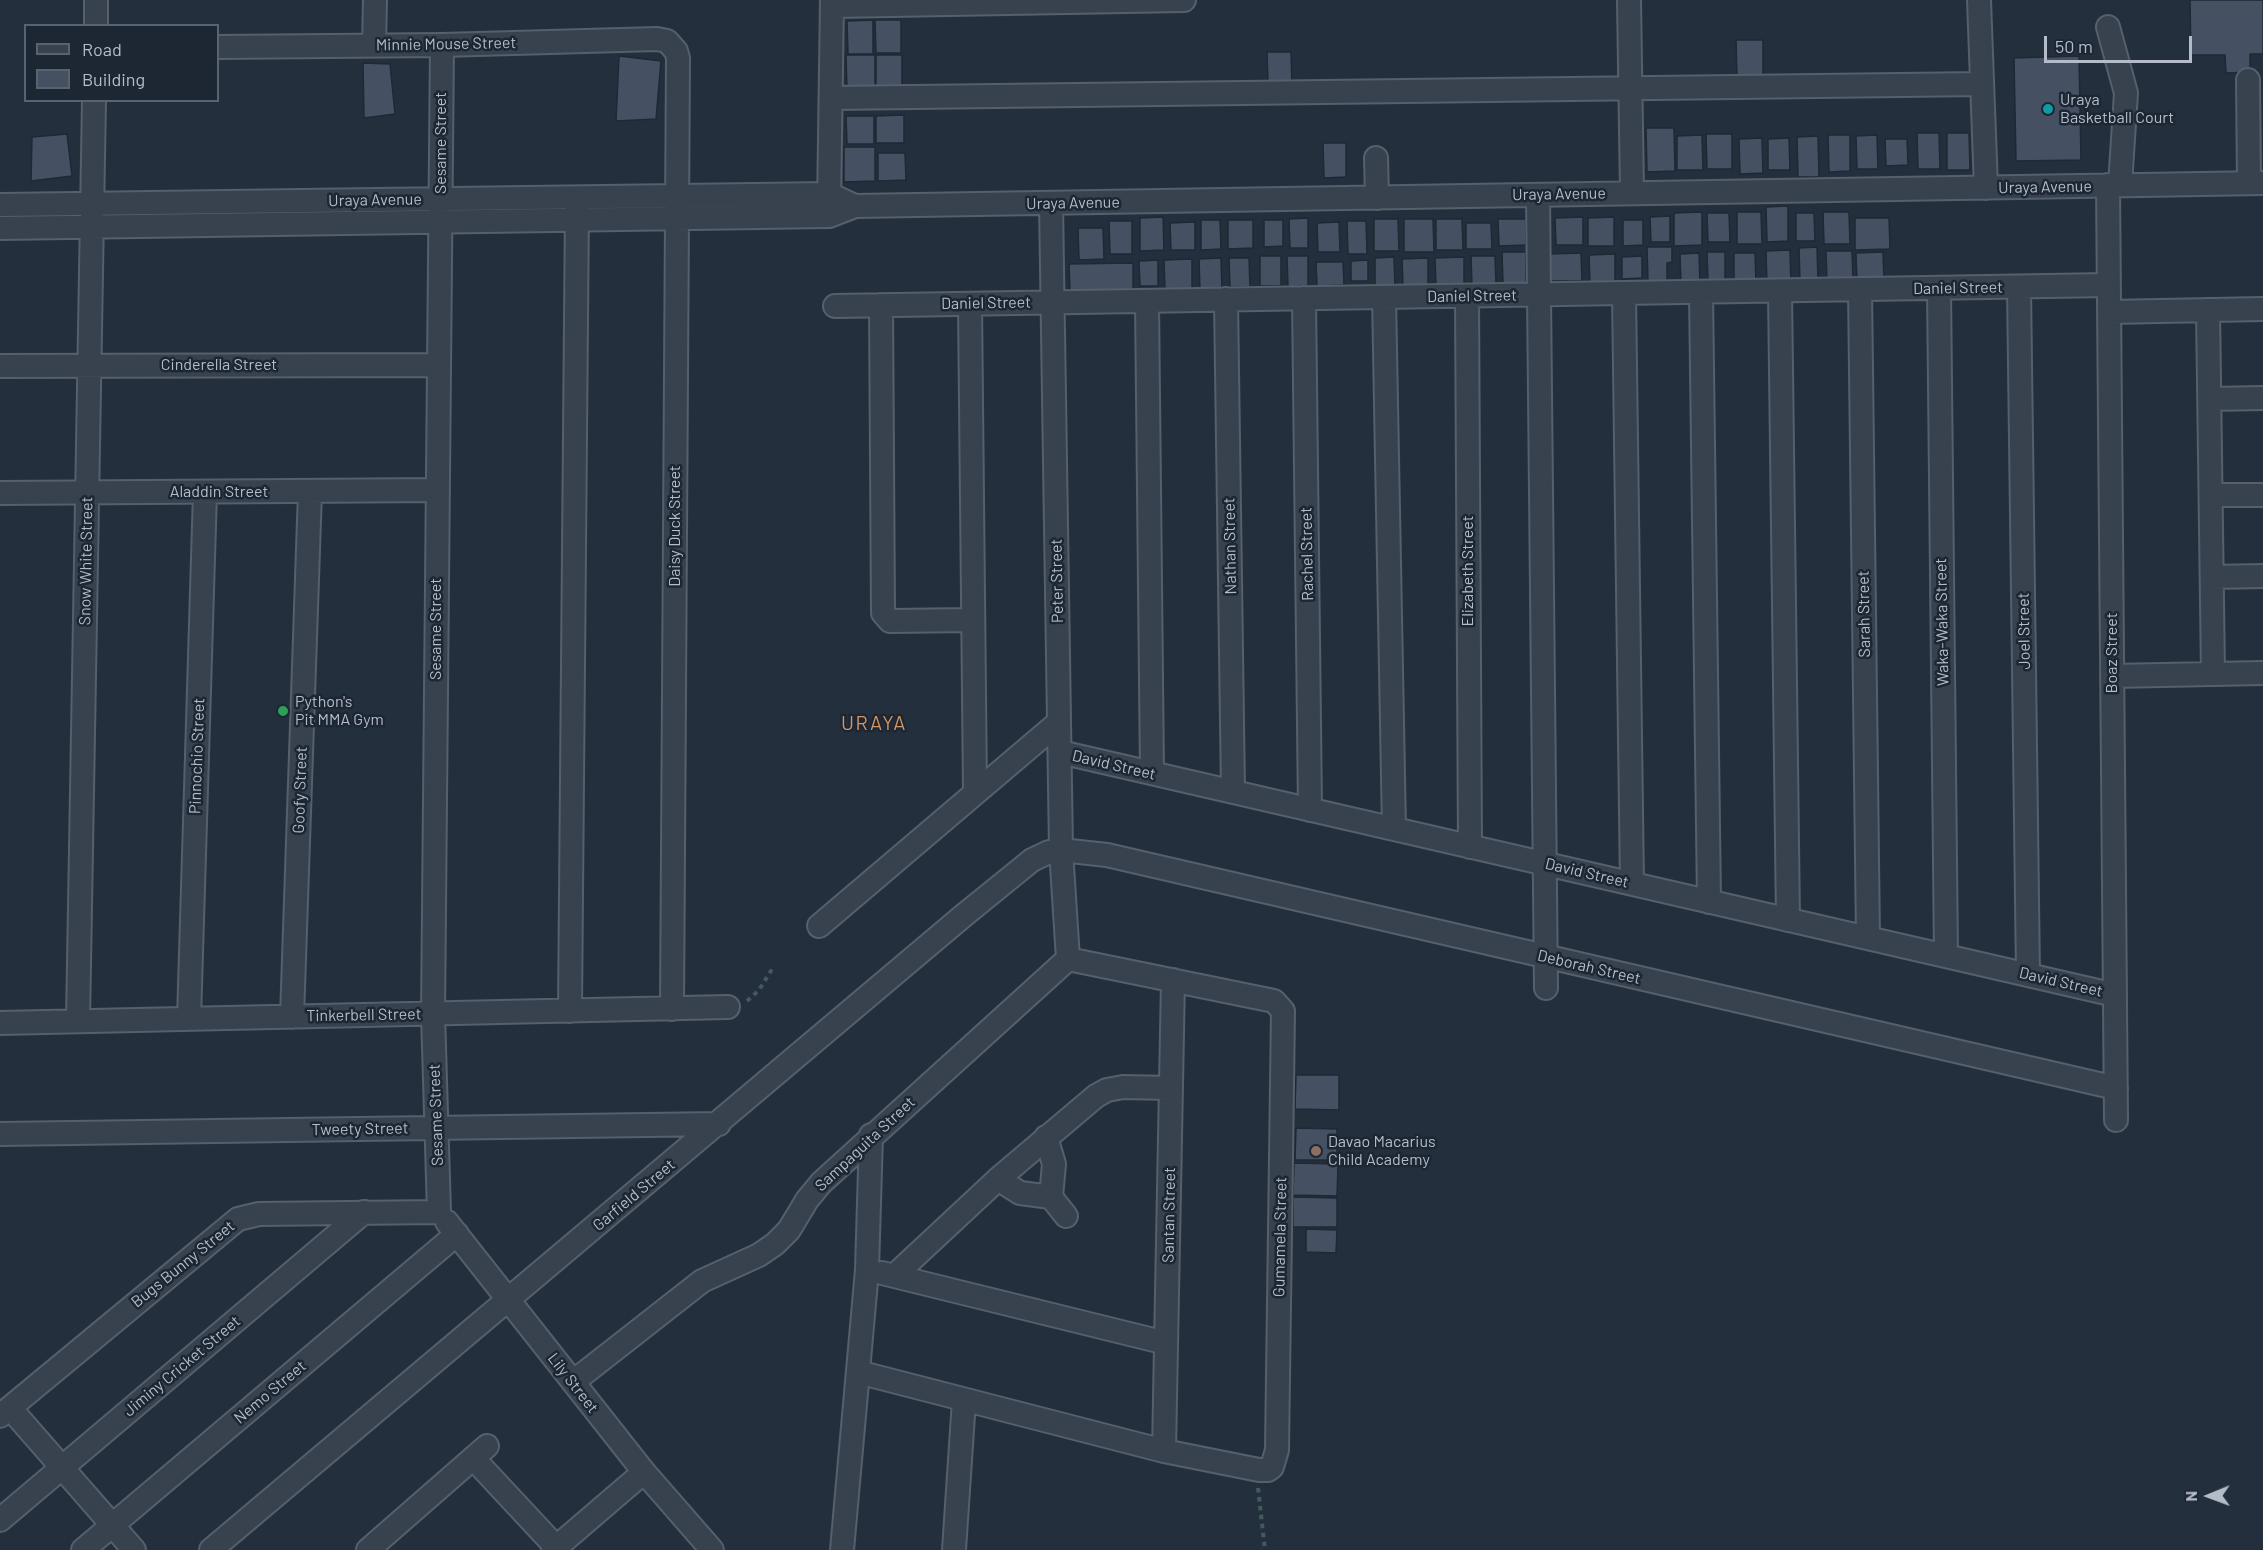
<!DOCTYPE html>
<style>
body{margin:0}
#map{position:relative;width:2263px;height:1550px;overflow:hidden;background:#242f3e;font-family:Barlow,sans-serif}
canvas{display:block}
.legend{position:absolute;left:24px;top:24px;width:195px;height:78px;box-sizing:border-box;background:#1d2633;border:2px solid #59626f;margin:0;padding:8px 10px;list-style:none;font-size:18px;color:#b4bcc9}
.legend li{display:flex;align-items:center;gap:12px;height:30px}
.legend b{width:30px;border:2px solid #59626f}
.north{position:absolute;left:2179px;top:1466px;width:60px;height:60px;-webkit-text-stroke:4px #1d2633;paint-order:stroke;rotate:269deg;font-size:16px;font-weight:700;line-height:24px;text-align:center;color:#b4bcc9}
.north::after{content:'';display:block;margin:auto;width:21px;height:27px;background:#b4bcc9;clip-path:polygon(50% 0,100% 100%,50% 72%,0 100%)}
.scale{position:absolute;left:2044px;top:36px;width:148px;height:27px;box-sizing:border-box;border:3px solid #b4bcc9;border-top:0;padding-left:8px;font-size:18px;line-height:21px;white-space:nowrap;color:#b4bcc9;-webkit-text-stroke:4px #1d2633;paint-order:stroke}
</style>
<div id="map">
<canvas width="2263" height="1550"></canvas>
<ul class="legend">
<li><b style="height:8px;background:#38414e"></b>Road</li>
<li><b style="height:16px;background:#455162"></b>Building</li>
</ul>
<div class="north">N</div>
<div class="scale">50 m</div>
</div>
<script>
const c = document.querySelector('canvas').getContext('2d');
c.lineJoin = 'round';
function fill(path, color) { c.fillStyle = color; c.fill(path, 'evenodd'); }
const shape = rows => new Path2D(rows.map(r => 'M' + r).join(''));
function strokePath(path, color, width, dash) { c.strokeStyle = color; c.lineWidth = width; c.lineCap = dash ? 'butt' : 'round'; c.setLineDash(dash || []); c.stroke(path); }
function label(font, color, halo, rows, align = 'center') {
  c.font = font + ' Barlow,sans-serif'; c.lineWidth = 5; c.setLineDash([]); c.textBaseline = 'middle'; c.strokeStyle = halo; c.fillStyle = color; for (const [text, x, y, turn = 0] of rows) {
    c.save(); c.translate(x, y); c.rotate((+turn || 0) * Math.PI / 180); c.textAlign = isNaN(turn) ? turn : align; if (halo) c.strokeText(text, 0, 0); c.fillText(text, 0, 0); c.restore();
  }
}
const building = shape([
 [2190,0,2263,0,2263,54,2250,54,2250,72,2226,73,2225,55,2191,55,2190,0],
 [873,20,873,54,848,54,847,21,873,20],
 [875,20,901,20,901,53,876,53,875,20],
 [1736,40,1763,40,1763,78,1737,78,1736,40],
 [1267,52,1291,52,1292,84,1268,84,1267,52],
 [846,55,875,55,875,90,847,90,846,55],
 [876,55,902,55,902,88,876,89,876,55],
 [619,56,661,61,656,119,616,121,619,56],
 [2079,56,2081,160,2016,161,2014,58,2079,56],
 [363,63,390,64,395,114,364,118,363,63],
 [904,115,904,143,876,143,876,116,904,115],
 [846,116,874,116,874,144,847,144,846,116],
 [1646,128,1674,128,1675,171,1647,172,1646,128],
 [1917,133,1939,133,1940,169,1918,169,1917,133],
 [1947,133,1969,133,1970,170,1947,170,1947,133],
 [67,134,72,176,31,181,32,137,67,134],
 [1706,134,1732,134,1732,169,1707,169,1706,134],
 [1702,135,1703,170,1677,170,1677,136,1702,135],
 [1828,135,1850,135,1850,171,1829,172,1828,135],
 [1877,135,1878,169,1857,169,1856,136,1877,135],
 [1818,136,1819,177,1798,177,1797,137,1818,136],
 [1762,138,1763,173,1740,174,1739,139,1762,138],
 [1789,138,1790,170,1768,170,1768,139,1789,138],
 [1885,139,1907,139,1908,165,1886,166,1885,139],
 [1323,143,1346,143,1346,177,1324,178,1323,143],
 [844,147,875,147,875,181,844,182,844,147],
 [878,153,905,153,906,180,878,181,878,153],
 [1788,206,1788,241,1767,242,1766,207,1788,206],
 [1702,212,1702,245,1674,246,1674,213,1702,212],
 [1737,212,1761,212,1762,244,1737,244,1737,212],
 [1823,212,1849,212,1850,244,1824,244,1823,212],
 [1707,213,1729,213,1730,242,1708,242,1707,213],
 [1796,213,1814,213,1815,241,1796,241,1796,213],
 [1670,216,1670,242,1651,242,1650,217,1670,216],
 [1163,217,1164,250,1140,251,1140,218,1163,217],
 [1583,217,1583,245,1556,245,1555,218,1583,217],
 [1614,217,1614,246,1588,246,1588,218,1614,217],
 [1308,218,1308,248,1290,248,1289,219,1308,218],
 [1855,218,1889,218,1890,249,1855,250,1855,218],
 [1374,219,1398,219,1399,251,1374,251,1374,219],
 [1404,219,1433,219,1434,252,1404,252,1404,219],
 [1436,219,1462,219,1463,250,1436,250,1436,219],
 [1498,219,1526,219,1526,245,1499,246,1498,219],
 [1201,220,1220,220,1221,249,1201,250,1201,220],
 [1228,220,1253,220,1253,248,1228,249,1228,220],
 [1264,220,1283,220,1283,246,1264,247,1264,220],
 [1623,220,1643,220,1643,245,1623,246,1623,220],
 [1109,221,1132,221,1132,254,1110,254,1109,221],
 [1347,221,1366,221,1367,254,1348,254,1347,221],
 [1195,222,1195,250,1171,250,1170,223,1195,222],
 [1339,222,1340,252,1318,252,1317,223,1339,222],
 [1466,223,1491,223,1492,249,1466,249,1466,223],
 [1078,228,1103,228,1104,259,1079,260,1078,228],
 [1647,247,1672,247,1672,262,1667,263,1667,281,1648,281,1647,247],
 [1817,247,1818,281,1800,281,1799,248,1817,247],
 [1790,250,1791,285,1767,285,1766,251,1790,250],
 [1826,251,1852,251,1853,280,1827,281,1826,251],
 [1502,252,1526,252,1526,284,1503,284,1502,252],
 [1707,252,1725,252,1725,281,1708,281,1707,252],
 [1883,252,1884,282,1857,282,1856,253,1883,252],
 [1581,253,1582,281,1549,281,1548,254,1581,253],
 [1699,253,1700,284,1681,284,1680,254,1699,253],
 [1734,253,1755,253,1756,283,1734,284,1734,253],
 [1615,254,1615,284,1590,284,1589,255,1615,254],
 [1260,256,1281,256,1281,286,1260,286,1260,256],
 [1287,256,1308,256,1308,286,1288,287,1287,256],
 [1471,256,1495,256,1496,285,1472,286,1471,256],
 [1642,256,1642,278,1622,279,1622,257,1642,256],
 [1394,257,1395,287,1375,287,1375,258,1394,257],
 [1464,257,1464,286,1436,286,1435,258,1464,257],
 [1221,258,1222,291,1200,291,1199,259,1221,258],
 [1229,258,1249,258,1250,287,1230,287,1229,258],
 [1428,258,1428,286,1403,286,1402,259,1428,258],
 [1192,259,1192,289,1165,290,1164,260,1192,259],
 [1158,260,1158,286,1140,286,1139,261,1158,260],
 [1368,260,1368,281,1351,281,1351,261,1368,260],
 [1316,262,1343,262,1344,285,1317,286,1316,262],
 [1133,263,1133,291,1070,292,1069,264,1133,263],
 [1296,1075,1339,1075,1339,1110,1295,1109,1296,1075],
 [1296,1128,1337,1129,1337,1160,1295,1160,1296,1128],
 [1294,1163,1338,1164,1337,1196,1293,1195,1294,1163],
 [1293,1197,1337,1198,1337,1227,1293,1227,1293,1197],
 [1306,1229,1337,1230,1336,1253,1306,1252,1306,1229]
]);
const path = shape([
 [747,1001,759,990,774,966],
 [1258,1488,1265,1550]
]);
const minor = shape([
 [1629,0,1632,192],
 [1979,0,1986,188],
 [832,6,1184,0],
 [96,26,96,0],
 [2108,27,2126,93,2120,185],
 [374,45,375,0],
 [218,47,442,45,657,39,667,41,676,51,678,58,672,1009],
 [2248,80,2249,183],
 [831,98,1982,84],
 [1376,158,1377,198],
 [2108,185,2116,1120],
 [1538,195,1546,988],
 [1051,203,1061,850,1068,959],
 [0,205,829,194,855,206],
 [829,208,832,0],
 [0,228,829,216,855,206,2263,183],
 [2019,287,2028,975],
 [1939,288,1946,956],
 [1860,289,1868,938],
 [1780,291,1788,920],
 [1701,292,1709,902],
 [1624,293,1632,884],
 [1467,296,1470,847],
 [1384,297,1394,829],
 [1304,298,1310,810],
 [1226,299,1233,792],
 [1147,301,1152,773],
 [970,304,975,791],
 [881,305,883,613,890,621,972,620],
 [835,306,2108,285],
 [2208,310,2213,674],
 [2109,312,2263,309],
 [0,366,439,365],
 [2210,399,2263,398],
 [0,493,438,490],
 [2211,495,2263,495],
 [2212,577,2263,576],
 [2112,676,2263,673],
 [1060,752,2115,995],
 [819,926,1059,722],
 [570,1011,577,205],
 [292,1017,310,491],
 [189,1019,205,492],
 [78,1021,94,100],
 [0,1023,728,1007],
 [0,1134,719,1124],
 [998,1179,1020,1193,1051,1197,1054,1164,1046,1137],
 [1051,1197,1066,1216],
 [439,1212,433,1014,442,45],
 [447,1222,644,1472,712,1550],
 [882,1273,1166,1343],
 [894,1276,998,1179,1096,1096,1107,1090,1123,1087,1171,1088],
 [858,1372,1164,1451,1259,1470,1268,1470,1272,1467,1277,1450,1283,1011,1274,1001,1068,959],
 [573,1382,702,1281,759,1255,775,1244,789,1230,807,1200,821,1183,1068,959],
 [10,1408,134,1550],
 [0,1416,238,1219,259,1214,439,1212],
 [1164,1451,1173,980],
 [473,1458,556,1547],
 [0,1520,364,1212],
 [83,1550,457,1234],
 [211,1550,963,916,1032,860,1049,852,1061,850,1107,855,2116,1088],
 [368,1550,487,1446],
 [553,1550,644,1472],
 [842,1550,867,1270,871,1135],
 [954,1550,964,1400]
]);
const markers = [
 [2048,109,6,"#0f9aa8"],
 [283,711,6,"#2e9e5b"],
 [1316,1151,6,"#8d6e63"]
];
const streetNames = [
 ["Minnie Mouse Street",446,44,-1],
 ["Sesame Street",441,143,-90],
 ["Uraya Avenue",2045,187,-1],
 ["Uraya Avenue",1559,194,-1],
 ["Uraya Avenue",375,200,-1],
 ["Uraya Avenue",1073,203,-1],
 ["Daniel Street",1958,288,-1],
 ["Daniel Street",1472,296,-1],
 ["Daniel Street",986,303,-1],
 ["Cinderella Street",219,365],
 ["Aladdin Street",219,492],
 ["Daisy Duck Street",675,526,-90],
 ["Nathan Street",1230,546,-91],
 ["Rachel Street",1307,554,-91],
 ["Snow White Street",86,561,-89],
 ["Elizabeth Street",1468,571,-90],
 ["Peter Street",1057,581,-91],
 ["Sarah Street",1864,614,-91],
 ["Waka-Waka Street",1942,622,-91],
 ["Sesame Street",436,629,-90],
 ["Joel Street",2024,631,-91],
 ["Boaz Street",2112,653,-90],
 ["Pinnochio Street",197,756,-88],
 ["David Street",1114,765,13],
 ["Goofy Street",300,790,-88],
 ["David Street",1587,873,13],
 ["Deborah Street",1589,967,13],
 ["David Street",2061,982,13],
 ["Tinkerbell Street",364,1015,-1],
 ["Sesame Street",436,1115,-92],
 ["Tweety Street",360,1129,-1],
 ["Sampaguita Street",865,1144,-43],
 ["Garfield Street",634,1195,-40],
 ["Santan Street",1169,1215,-89],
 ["Gumamela Street",1280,1237,-89],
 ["Bugs Bunny Street",183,1264,-39],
 ["Jiminy Cricket Street",182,1366,-40],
 ["Lily Street",573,1383,52],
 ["Nemo Street",270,1392,-40]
];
const poiNames = [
 ["Uraya",2060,100],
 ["Basketball Court",2060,118],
 ["Python's",295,702],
 ["Pit MMA Gym",295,720],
 ["Davao Macarius",1328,1142],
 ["Child Academy",1328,1160]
];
const quarterNames = [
 ["URAYA",874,723]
];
fill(building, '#455162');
strokePath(building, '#1f2835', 1.5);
strokePath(minor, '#565f6c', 26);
strokePath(path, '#44595c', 4, [4.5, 4.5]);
strokePath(minor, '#38414e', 22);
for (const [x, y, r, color] of markers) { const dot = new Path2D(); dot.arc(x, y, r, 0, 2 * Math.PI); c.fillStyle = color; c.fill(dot); strokePath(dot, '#1d2633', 2); }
label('16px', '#b4bcc9', '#1d2633', streetNames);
label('16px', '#b4bcc9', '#1d2633', poiNames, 'left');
c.letterSpacing = '1.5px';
label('20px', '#d59563', '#1d2633', quarterNames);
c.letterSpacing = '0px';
</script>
